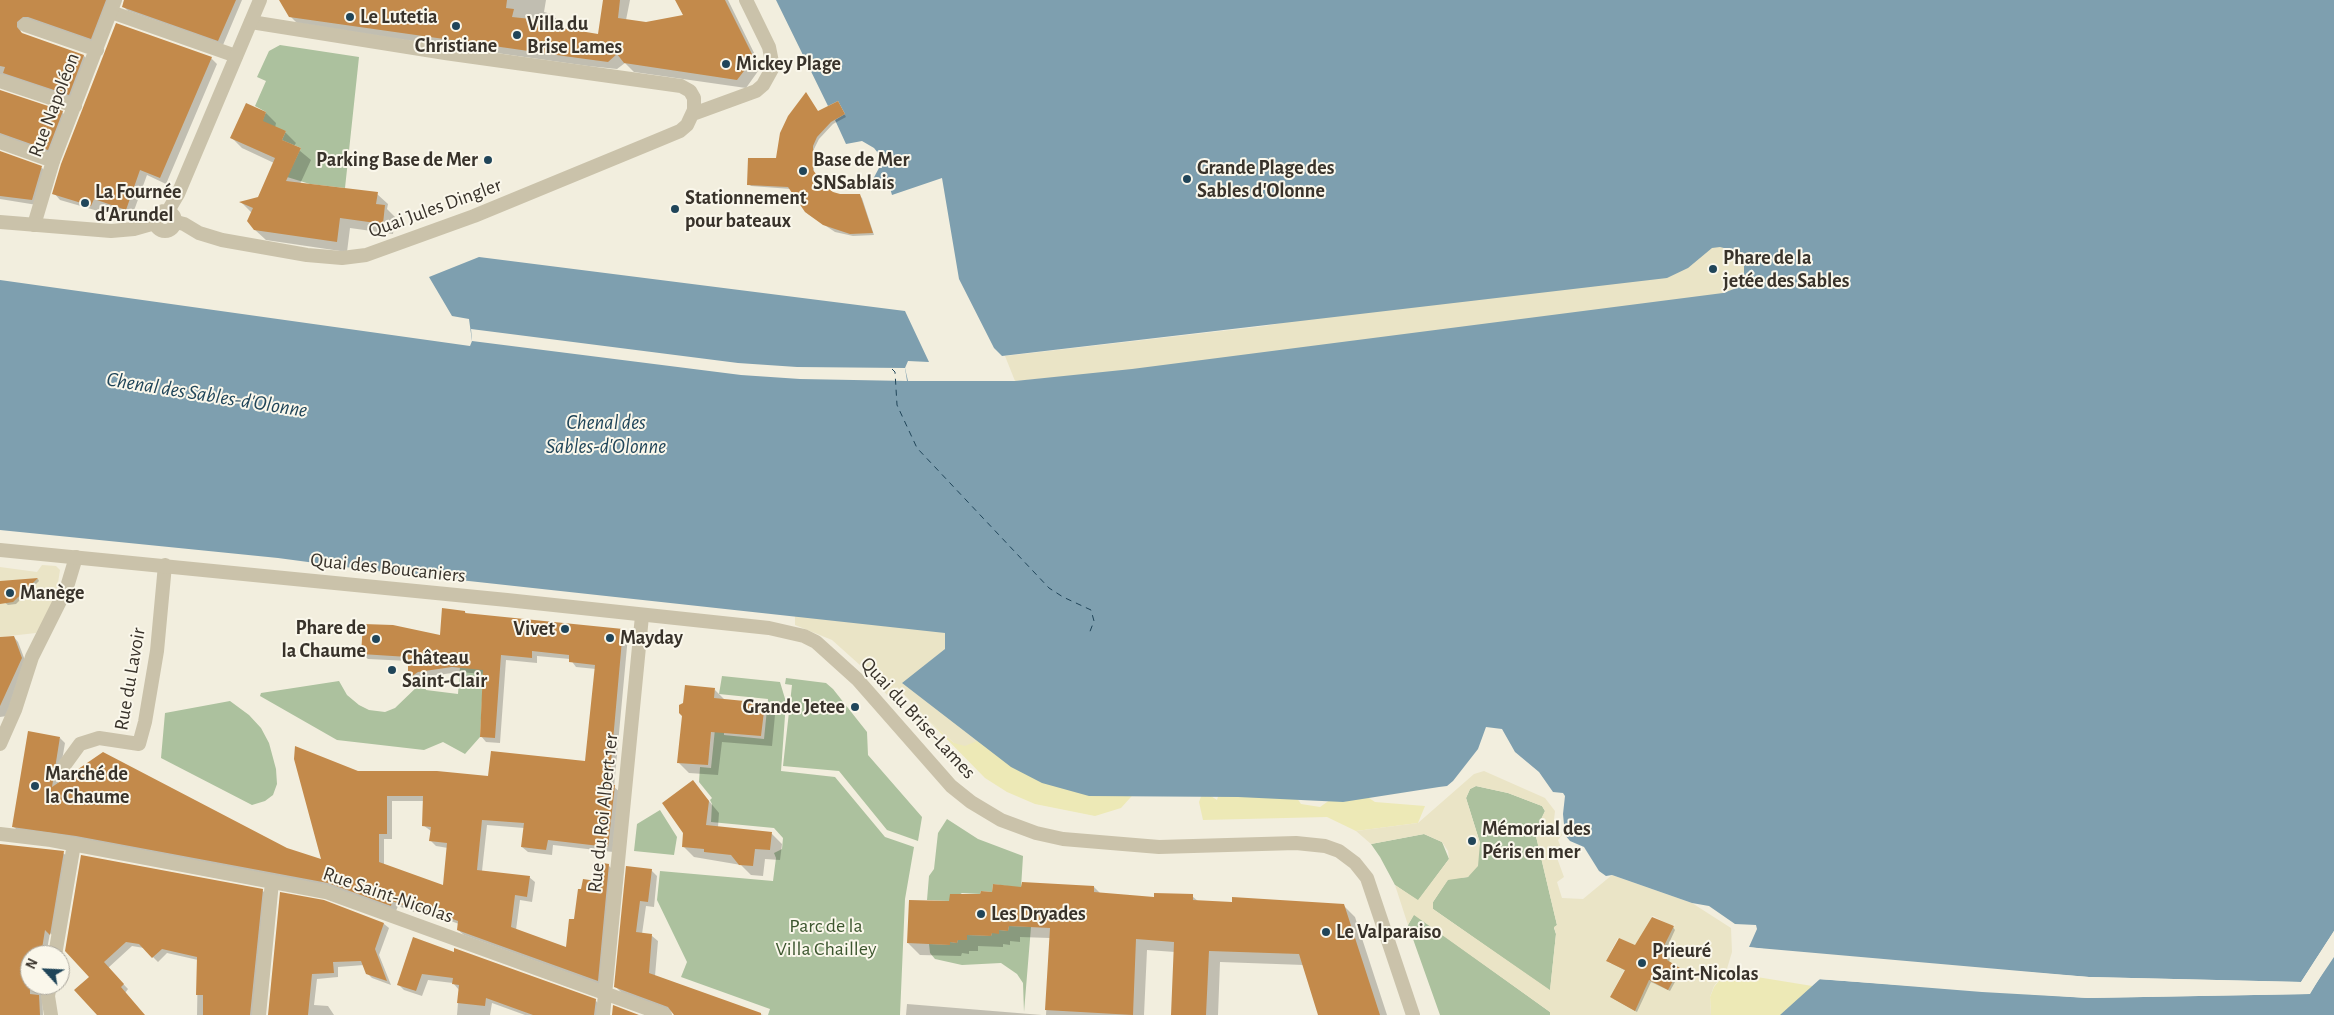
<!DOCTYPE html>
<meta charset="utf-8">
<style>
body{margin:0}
#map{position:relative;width:2334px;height:1015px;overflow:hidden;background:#f2eede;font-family:"Alegreya Sans",sans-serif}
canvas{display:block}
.north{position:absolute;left:20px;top:945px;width:50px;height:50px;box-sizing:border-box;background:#faf7eb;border:1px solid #aca89e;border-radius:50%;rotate:295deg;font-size:14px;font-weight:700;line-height:20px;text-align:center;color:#38322a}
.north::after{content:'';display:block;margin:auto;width:18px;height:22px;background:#204559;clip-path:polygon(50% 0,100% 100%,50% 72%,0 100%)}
</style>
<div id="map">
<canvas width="2334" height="1015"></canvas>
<div class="north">N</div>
</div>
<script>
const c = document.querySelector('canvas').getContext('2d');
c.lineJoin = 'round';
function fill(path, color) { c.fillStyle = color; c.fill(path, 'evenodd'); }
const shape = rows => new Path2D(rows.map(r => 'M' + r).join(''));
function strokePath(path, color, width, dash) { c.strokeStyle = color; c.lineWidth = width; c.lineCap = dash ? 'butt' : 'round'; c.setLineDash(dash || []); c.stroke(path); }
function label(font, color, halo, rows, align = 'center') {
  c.font = font + ' "Alegreya Sans",sans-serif'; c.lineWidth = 4; c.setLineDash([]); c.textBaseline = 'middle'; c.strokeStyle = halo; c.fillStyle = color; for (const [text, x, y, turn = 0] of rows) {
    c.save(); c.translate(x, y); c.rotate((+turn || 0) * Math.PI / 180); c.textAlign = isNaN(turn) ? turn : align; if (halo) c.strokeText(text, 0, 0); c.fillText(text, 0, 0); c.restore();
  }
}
const green = shape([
 [280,45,359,57,345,188,310,184,287,177,301,148,282,140,286,131,259,129,266,112,255,106,266,81,257,77,269,51],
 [486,625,480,737,465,754,443,742,424,750,337,740,260,696,261,693,339,681,347,695,359,705,369,710,385,712,395,708,422,682,426,690,458,694,460,667],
 [722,676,780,682,786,702,781,771,835,777,885,837,914,847,905,899,900,1015,768,1015,770,1009,681,977,687,962,657,900,660,871,773,881,776,858,774,853,782,849,783,838,774,828,711,822,712,804,710,800,712,798,699,782,700,767,711,768,715,729,724,730,724,735,764,739,768,699,719,694],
 [786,678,826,683,833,689,867,732,868,755,922,817,918,841,887,830,839,771,783,766,792,685,785,684],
 [230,701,249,715,261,728,269,743,276,769,277,784,273,795,265,801,252,805,161,758,165,713],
 [1476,786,1508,793,1542,806,1545,811,1535,832,1557,925,1554,928,1556,934,1550,991,1433,909,1433,902,1448,879,1468,877,1480,843,1466,798,1470,789],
 [660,810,677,837,674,855,634,851,637,824],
 [947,819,978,839,1023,856,1021,888,993,884,992,892,981,891,980,894,962,893,949,901,927,900,929,876,934,869,938,833],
 [1424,834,1442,842,1449,859,1418,901,1395,885,1380,857,1371,844],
 [1414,914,1550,1012,1550,1015,1440,1015,1408,925],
 [1009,926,1031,927,1024,1012,1023,983,1017,974,1001,963,962,965,935,959,930,953,929,944,950,945,950,942,957,943,958,940,967,940,967,935,991,936,992,933,999,933,999,930,1008,931]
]);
const sand = shape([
 [920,668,1288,785,1301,804,1320,807,1344,790,1360,792,1375,802,1425,806,1418,823,1356,831,1327,817,1203,820,1199,802,1203,791,1217,800,1222,784,1139,788,1121,808,1095,816,1035,804,1007,792,985,778,927,719,954,743,934,708,902,683],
 [1726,972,1837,990,1841,1015,1711,1015,1710,997,1714,987]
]);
const plaza = shape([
 [1712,245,1742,252,1748,274,1728,297,1132,371,1015,381,1005,356,1265,326],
 [42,565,56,566,60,570,55,602,36,633,0,637,0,567,37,572],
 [795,615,924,629,945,633,945,637,1559,669,977,741,965,746,954,743,927,719,897,687,888,696,861,666,832,640,795,625],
 [946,649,967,731,902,683],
 [1484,771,1545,798,1555,811,1554,820,1562,835,1558,840,1564,855,1557,858,1564,877,1557,882,1562,898,1583,899,1612,875,1692,903,1731,928,1732,952,1726,972,1714,986,1710,997,1711,1015,1550,1015,1550,1012,1414,915,1408,925,1395,885,1418,900,1449,859,1448,851,1442,842,1424,834,1371,844,1356,831,1418,823,1474,774],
 [1476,786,1508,793,1542,806,1545,811,1535,832,1557,925,1554,927,1556,934,1550,990,1433,909,1433,902,1448,880,1468,877,1478,866,1480,843,1466,798,1470,789],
 [1653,916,1672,926,1675,924,1662,951,1668,954,1664,960,1680,968,1668,989,1648,980,1644,992,1610,997,1625,969,1613,961,1611,964,1606,961,1618,938,1637,946,1651,919,1651,917]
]);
const water = shape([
 [776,0,2334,0,2334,931,2301,982,2089,977,1814,956,1749,947,1757,929,1756,925,1735,924,1709,906,1692,903,1612,875,1606,876,1599,871,1584,847,1570,841,1565,835,1563,814,1565,796,1563,793,1553,792,1539,772,1515,752,1502,729,1486,727,1478,749,1453,781,1447,786,1439,787,1343,802,1238,797,1089,796,1042,783,1011,767,902,683,945,649,945,633,368,570,278,558,0,530,0,280,470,346,472,341,469,319,452,316,429,277,479,257,905,311,929,362,908,361,905,368,908,381,1015,381,1132,369,1723,293,1734,289,1740,284,1744,275,1744,265,1741,257,1735,251,1720,247,1712,248,1688,268,1667,278,1002,356,994,348,959,279,942,178,892,195,888,181,872,181,879,168,878,153,874,148,862,141,846,144,835,120,845,114,838,101,828,106],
 [2334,957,2334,1015,1780,1015,1820,979,1982,992,2088,998,2309,994]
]);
const pier = shape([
 [471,329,738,363,797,367,905,368,907,381,800,379,741,375,472,341],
 [2334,931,2334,935,2302,984,2021,976,1814,958,1749,950,1747,947,2089,977,2301,982],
 [2334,954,2310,994,2088,998,1816,979,1820,976,1982,990,2089,995,2308,992]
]);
const shadow = shape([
 [0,0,113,0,96,43,24,23,20,32,23,35,84,56,89,61,74,99,0,79],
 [124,0,242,0,223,45,128,11,123,6],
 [288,0,546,0,544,12,551,14,560,22,558,29,599,36,604,0,630,0,626,20,646,23,684,16,676,0,728,0,761,67,746,88,634,72,625,63,617,69,588,66,299,25,290,16],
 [211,58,217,64,166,184,147,175,132,216,101,205,98,211,60,200,54,193],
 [0,92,62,112,67,117,53,154,0,139],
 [806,94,818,112,838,102,846,117,833,124,819,139,814,149,814,173,827,189,840,196,859,195,862,198,874,235,853,236,835,232,808,214,791,189,751,186,749,184,777,159],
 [266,113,276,123,275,128,285,132,296,143,294,146,311,160,300,184,377,194,388,204,387,209,395,217,393,234,350,228,347,252,266,240,254,229,252,213,242,203,258,198,274,163,242,148,232,138],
 [0,153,42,168,46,172,37,205,0,199],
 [38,579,39,581,16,604,8,605,0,599,0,587,5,582],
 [465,612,467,614,623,630,628,636,614,787,620,792,613,852,553,845,552,855,528,852,522,847,524,828,487,825,482,871,529,877,535,882,532,902,520,900,516,930,567,949,575,921,608,865,614,871,603,986,464,935,458,930,459,924,415,908,414,912,398,906,396,911,19,832,13,826,60,738,65,743,58,784,323,861,358,772,489,777,586,762,596,669,576,667,570,659,537,656,537,663,506,660,500,743,486,742,481,736,484,674,459,672,424,677,414,684,409,679,409,661,368,659,362,654,441,636],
 [392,801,424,801,423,825,431,831,431,841,436,846,448,848,444,887,384,865,384,839,392,839],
 [14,637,18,642,26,663,15,689,16,692,7,716,0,717,0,639],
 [715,690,726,701,765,704,775,715,772,746,722,742,718,775,689,773,678,762],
 [693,782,719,813,718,827,772,834,782,844,780,860,765,859,763,876,751,875,741,865,694,857,683,846],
 [0,845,63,853,68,857,54,937,50,933,46,955,30,955,30,985,42,985,43,1015,0,1015],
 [628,867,651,870,657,876,654,907,646,906,642,934,652,936,658,941,655,976,763,1015,675,1015,673,1012,622,993,616,987],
 [1094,887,1101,894,1155,898,1192,896,1199,902,1343,905,1355,917,1387,1015,1319,1015,1304,965,1220,962,1218,1015,1172,1015,1175,952,1147,950,1144,1015,1046,1015,1050,938,1020,937,1020,942,1010,941,1010,945,1003,944,1003,947,978,946,978,951,969,951,969,954,962,953,961,956,920,955,908,943,950,902,1022,888],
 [262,890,267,895,255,1015,197,1015,198,960,167,953,158,962,144,948,132,946,108,968,128,989,125,993,144,1015,98,1015,90,977,66,950],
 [281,894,384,924,389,928,379,955,391,985,372,978,367,973,364,965,338,967,338,977,317,979,314,1005,328,1006,334,1015,269,1015],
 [1673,927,1675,930,1665,952,1670,958,1669,962,1681,971,1670,991,1651,982,1637,1012,1614,999,1626,971,1608,961],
 [414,939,595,1000,601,1006,601,1015,525,1015,492,1003,490,1015,457,1015,459,990,453,983,428,980,422,996,404,990,398,984],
 [907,1004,1042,1015,906,1015]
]);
const ferry = shape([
 [892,369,895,372,897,405,917,448,1049,588,1063,597,1091,610,1094,621,1089,634]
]);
const building = shape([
 [0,0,106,0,91,39,28,17,23,17,17,22,17,27,22,33,84,55,69,95,3,73,5,67,0,66],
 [124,0,236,0,218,41,122,7],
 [279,0,507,0,506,8,514,9,512,17,550,21,550,26,598,34,603,0,620,0,618,18,646,22,683,15,675,0,725,0,754,58,737,80,624,63,617,54,608,62,578,58,289,17],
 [116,23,212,57,160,178,140,170,126,210,94,199,91,206,52,194,61,164],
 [0,90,63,111,48,150,0,133],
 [806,92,818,111,838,101,845,114,831,122,817,137,813,146,813,170,826,187,833,192,840,194,860,194,873,233,850,234,823,225,805,212,788,187,747,185,748,158,776,158,780,133,788,116],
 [246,103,266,112,263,121,286,131,282,140,301,148,286,181,378,192,376,204,385,205,383,224,340,218,337,242,254,230,247,221,253,208,239,202,258,197,275,158,230,138],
 [0,151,42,166,32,200,0,196],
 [38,578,13,602,0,604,0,581],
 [442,608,465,611,465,613,623,629,609,785,615,785,608,847,548,840,546,850,521,847,524,823,482,820,477,870,530,876,527,897,515,895,511,927,566,947,569,919,574,919,578,889,581,889,583,879,596,881,597,862,609,864,598,981,457,930,458,921,409,903,408,907,392,901,391,906,328,883,76,836,12,827,28,731,60,737,52,787,103,752,287,848,321,859,294,759,295,746,358,771,437,771,488,776,491,751,585,761,595,665,569,662,569,655,532,651,532,658,501,655,495,738,480,737,483,670,452,667,418,672,408,679,408,657,361,654,363,624,393,625,440,635],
 [387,796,423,796,422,826,431,827,429,841,447,843,443,885,379,862,379,834,387,834],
 [14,636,22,658,0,706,0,637],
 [685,685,715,688,714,698,765,703,761,736,711,732,708,765,677,763,682,716,679,713,679,705,683,703],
 [693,780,709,801,706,825,772,832,770,850,755,849,753,866,739,865,731,855,704,852,704,849,682,847,683,833,662,803],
 [0,844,64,851,50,935,45,930,41,955,30,955,30,994,39,995,40,1015,0,1015],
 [81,855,263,889,250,1015,203,1015,203,995,196,995,197,957,162,949,152,958,139,944,126,942,104,962,124,984,121,987,145,1015,97,1015,74,990,89,977,65,951],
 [626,866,652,869,648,902,640,901,636,932,652,934,649,973,761,1013,761,1015,674,1015,668,1007,614,987],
 [1022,882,1094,886,1094,892,1154,897,1154,893,1193,894,1193,900,1232,902,1232,897,1344,904,1380,1015,1318,1015,1299,954,1209,951,1206,1015,1171,1015,1174,942,1136,939,1133,1015,1045,1010,1050,928,1009,926,1008,931,999,930,999,934,992,933,991,936,967,935,967,940,958,940,957,943,950,942,950,945,907,943,909,900,949,901,950,894,980,894,981,891,992,892,993,884,1021,887],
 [280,892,324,900,384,923,375,949,387,981,366,974,361,961,333,962,334,973,312,974,308,1015,268,1015],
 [1652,917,1674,926,1663,948,1668,954,1667,960,1680,968,1668,990,1649,980,1635,1011,1610,997,1625,970,1606,961,1619,938,1635,945],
 [413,937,454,952,454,948,596,999,594,1015,533,1015,486,998,485,1006,457,1003,459,985,452,984,453,978,422,974,416,991,397,985],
 [613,1005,639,1015,612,1015]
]);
const pedestrian = shape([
 [111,12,236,56],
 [0,142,53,161]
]);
const minor = shape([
 [25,25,97,50],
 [0,81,75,106],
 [693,114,756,91,763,85,773,67,769,47,746,0],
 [176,222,184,224,199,233,222,240,307,255,342,258,366,255,474,216,656,141,680,131,687,125,694,110,694,98,690,91,681,86,445,53,251,22],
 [34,225,53,161,115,0],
 [0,744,15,710,32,657,67,587,76,557],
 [64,766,80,744,99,738,139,744,145,722,157,651,165,565],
 [0,834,51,840,326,892,665,1015],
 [55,955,74,844],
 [50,985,48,996,51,1015],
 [259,1015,272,882],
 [603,1015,642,616]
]);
const tertiary = shape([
 '155 221a10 10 0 1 1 20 0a10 10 0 1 1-20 0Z',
 [168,211,178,194,260,0],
 [0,222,111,231,134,229,155,223],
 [0,550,507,600,769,628,804,636,816,642,857,679,951,786,971,802,1001,820,1036,833,1063,839,1159,847,1296,843,1325,846,1339,851,1355,863,1367,878,1413,1015]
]);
const markers = [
 [350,17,5,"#204559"],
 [456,26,5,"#204559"],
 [517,35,5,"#204559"],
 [726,64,5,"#204559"],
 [488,160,5,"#204559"],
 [803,171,5,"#204559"],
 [1187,179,5,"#204559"],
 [85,203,5,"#204559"],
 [675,209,5,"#204559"],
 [1713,269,5,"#204559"],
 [10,593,5,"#204559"],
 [565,629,5,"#204559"],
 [610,638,5,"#204559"],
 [376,639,5,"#204559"],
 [392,670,5,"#204559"],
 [855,707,5,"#204559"],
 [35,786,5,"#204559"],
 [1472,841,5,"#204559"],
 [981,914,5,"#204559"],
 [1326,932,5,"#204559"],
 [1642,963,5,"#204559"]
];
const poiNames = [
 ["Le Lutetia",360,17],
 ["Villa du",527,24],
 ["Brise Lames",527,47],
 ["Christiane",456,46,"center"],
 ["Mickey Plage",736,64],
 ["Parking Base de Mer",478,160,"right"],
 ["Base de Mer",813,160],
 ["SNSablais",813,183],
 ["Grande Plage des",1197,168],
 ["Sables d'Olonne",1197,191],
 ["La Fournée",95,192],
 ["d'Arundel",95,215],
 ["Stationnement",685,198],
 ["pour bateaux",685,221],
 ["Phare de la",1723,258],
 ["jetée des Sables",1723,281],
 ["Manège",20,593],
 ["Phare de",366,628,"right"],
 ["la Chaume",366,651,"right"],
 ["Vivet",555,629,"right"],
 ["Mayday",620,638],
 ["Château",402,658],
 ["Saint-Clair",402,681],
 ["Grande Jetee",845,707,"right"],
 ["Marché de",45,774],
 ["la Chaume",45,797],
 ["Mémorial des",1482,829],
 ["Péris en mer",1482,852],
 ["Les Dryades",991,914],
 ["Le Valparaiso",1336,932],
 ["Prieuré",1652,951],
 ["Saint-Nicolas",1652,974]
];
const streetNames = [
 ["Rue Napoléon",54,105,-69],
 ["Quai Jules Dingler",435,208,-20],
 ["Quai des Boucaniers",388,568,6],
 ["Rue du Lavoir",130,679,-80],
 ["Quai du Brise-Lames",918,718,47],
 ["Rue du Roi Albert 1er",603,813,-84],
 ["Rue Saint-Nicolas",388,895,19]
];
const parkNames = [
 ["Parc de la",826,926],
 ["Villa Chailley",826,949]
];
const waterNames = [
 ["Chenal des Sables-d'Olonne",207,395,9],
 ["Chenal des",606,423],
 ["Sables-d'Olonne",606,447]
];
fill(green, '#acc19e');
fill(sand, '#ede9b6');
fill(plaza, '#eae4c6');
fill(water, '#7e9faf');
fill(pier, '#f2eede');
fill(shadow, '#0003');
strokePath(ferry, '#204559', 1, [6, 5]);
fill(building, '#c38a4b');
strokePath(pedestrian, '#cac2aa', 14);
strokePath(minor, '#cac2aa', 14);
strokePath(tertiary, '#cac2aa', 14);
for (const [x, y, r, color] of markers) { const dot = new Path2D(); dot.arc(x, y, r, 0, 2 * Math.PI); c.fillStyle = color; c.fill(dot); strokePath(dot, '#faf7eb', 2); }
label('bold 20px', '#38322a', '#faf7eb', poiNames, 'left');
label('20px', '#38322a', '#faf7eb', streetNames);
label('20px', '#3c562e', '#faf7eb', parkNames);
label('italic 21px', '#204559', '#faf7eb', waterNames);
</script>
